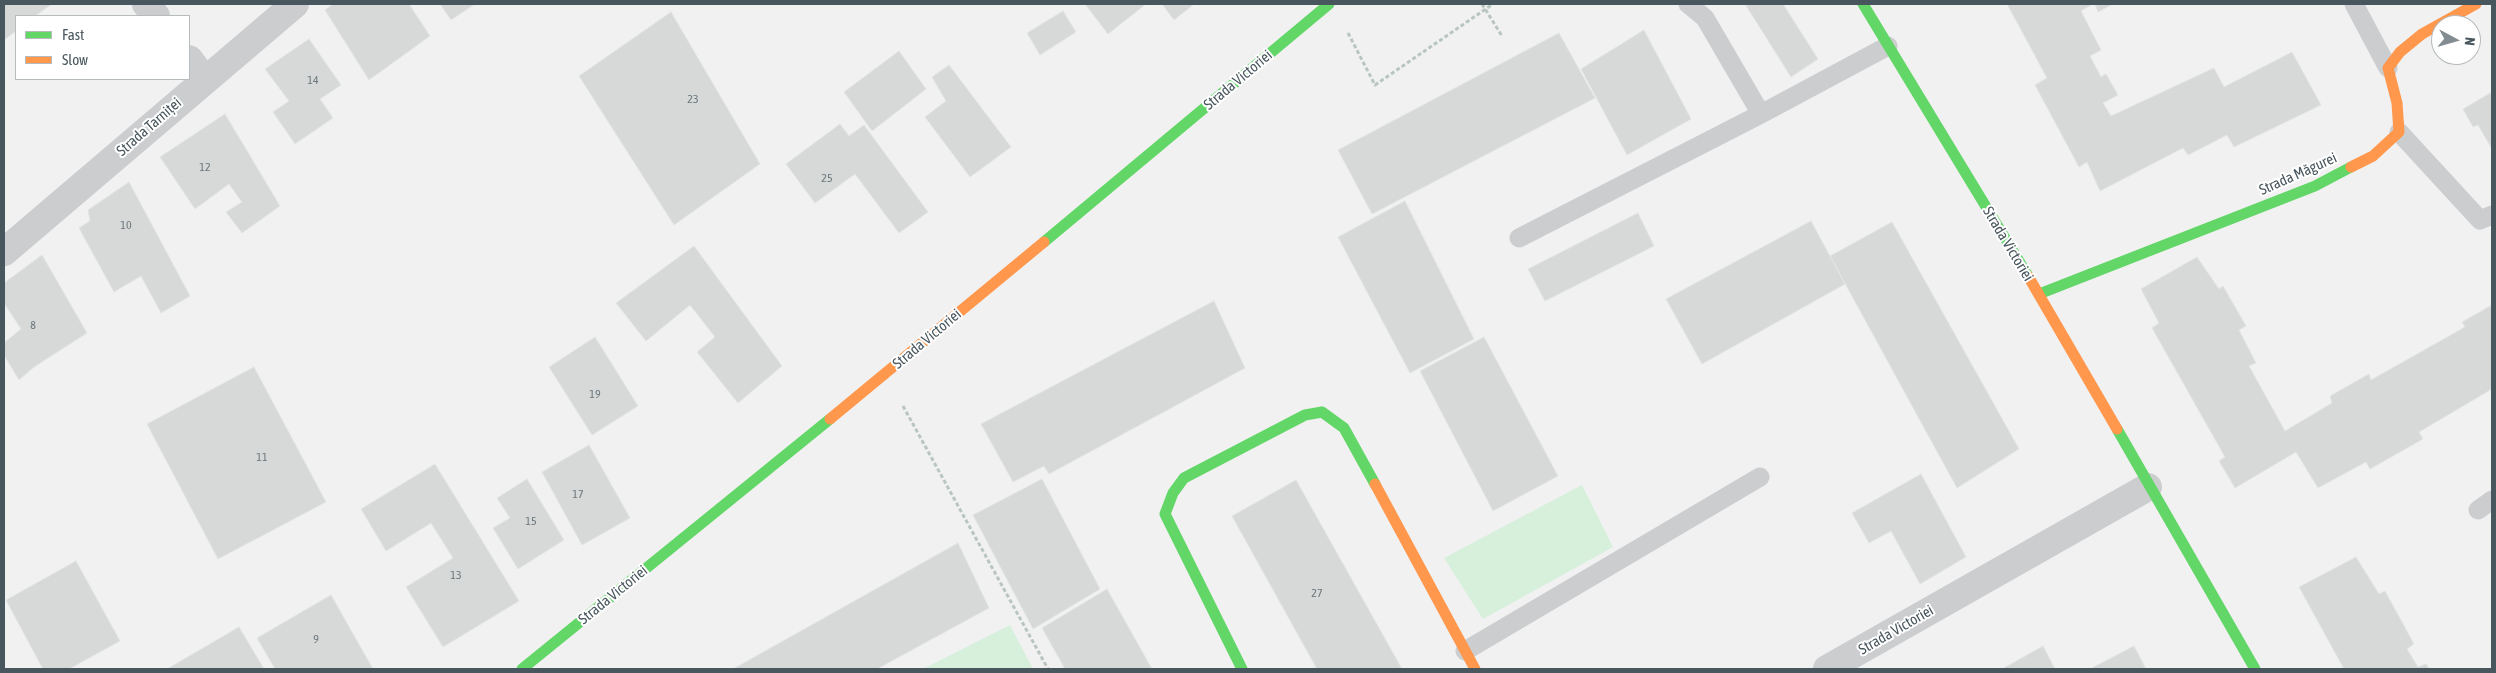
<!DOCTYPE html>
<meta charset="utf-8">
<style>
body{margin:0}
#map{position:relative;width:2496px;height:673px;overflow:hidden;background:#f1f1f1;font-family:"Asap Condensed",sans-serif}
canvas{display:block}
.frame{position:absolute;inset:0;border:5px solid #48565d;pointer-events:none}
.legend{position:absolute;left:15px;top:15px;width:175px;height:65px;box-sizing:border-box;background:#fff;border:1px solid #b6bbbe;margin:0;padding:6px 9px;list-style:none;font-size:15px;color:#48565d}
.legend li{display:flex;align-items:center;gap:10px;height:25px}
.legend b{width:25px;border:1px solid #b6bbbe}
.north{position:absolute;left:2431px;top:15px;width:50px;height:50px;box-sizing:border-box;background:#fff;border:1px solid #b6bbbe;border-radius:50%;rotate:96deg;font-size:14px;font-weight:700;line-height:20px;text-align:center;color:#48565d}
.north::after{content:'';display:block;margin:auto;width:18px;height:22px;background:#838c91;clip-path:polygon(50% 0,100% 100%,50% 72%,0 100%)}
</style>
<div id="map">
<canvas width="2496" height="673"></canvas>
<div class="frame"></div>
<ul class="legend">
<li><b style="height:6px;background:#63d668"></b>Fast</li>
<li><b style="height:6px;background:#ff974d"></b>Slow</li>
</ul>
<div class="north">N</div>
</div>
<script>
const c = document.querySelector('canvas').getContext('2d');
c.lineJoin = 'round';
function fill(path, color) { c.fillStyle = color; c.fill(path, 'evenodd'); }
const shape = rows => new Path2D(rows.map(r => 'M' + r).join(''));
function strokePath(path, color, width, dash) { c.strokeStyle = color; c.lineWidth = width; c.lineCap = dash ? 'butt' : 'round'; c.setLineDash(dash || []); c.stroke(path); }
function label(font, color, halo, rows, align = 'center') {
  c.font = font + ' "Asap Condensed",sans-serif'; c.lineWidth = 4; c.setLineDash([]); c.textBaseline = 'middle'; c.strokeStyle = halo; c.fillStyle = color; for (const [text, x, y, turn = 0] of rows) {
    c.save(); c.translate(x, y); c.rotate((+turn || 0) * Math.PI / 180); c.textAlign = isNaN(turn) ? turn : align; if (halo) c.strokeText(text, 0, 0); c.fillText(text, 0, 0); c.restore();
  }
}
const green = shape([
 [1582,485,1613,547,1483,619,1444,558],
 [1010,625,1033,669,923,669]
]);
const building = shape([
 [4,4,52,4,35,16,16,16,16,31,4,40,4,4],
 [333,4,409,4,430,36,369,80,325,10,333,4],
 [440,4,475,4,451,20,440,4],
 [1085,4,1146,4,1108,34,1085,4],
 [1162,4,1192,4,1193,5,1174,20,1162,4],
 [1745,4,1783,4,1818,59,1791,77,1745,4],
 [2007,4,2093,4,2081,11,2101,50,2090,56,2101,77,2106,74,2118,95,2103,103,2111,116,2214,68,2224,87,2292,52,2321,105,2234,147,2227,135,2188,155,2183,148,2100,191,2087,162,2079,167,2035,85,2047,78,2007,4],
 [2095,4,2113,4,2098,12,2095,4],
 [1063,11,1076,32,1040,55,1027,33,1063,11],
 [671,12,760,164,674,225,579,76,671,12],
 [1644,30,1691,119,1627,155,1581,69,1644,30],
 [1559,33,1595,98,1372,214,1338,150,1559,33],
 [309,39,341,85,320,99,333,118,295,144,273,112,289,101,265,69,309,39],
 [899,51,926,89,872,131,844,92,899,51],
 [949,65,1011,147,970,177,925,117,946,101,932,77,949,65],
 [2492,92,2492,149,2478,125,2473,127,2463,109,2492,92],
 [225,114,280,206,242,233,226,212,242,202,229,184,195,209,160,157,225,114],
 [840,124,849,136,864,125,928,212,899,233,855,174,815,203,786,164,840,124],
 [129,182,190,296,161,313,141,276,114,292,79,228,90,221,88,210,129,182],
 [1405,201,1474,339,1410,373,1338,237,1405,201],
 [1638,213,1654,246,1545,301,1528,269,1638,213],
 [1811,221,1845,284,1702,364,1666,299,1811,221],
 [1892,222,2019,449,1957,488,1830,256,1892,222],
 [694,246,782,366,738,403,697,352,715,337,690,305,646,341,616,303,694,246],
 [42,255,87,333,34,367,19,380,4,355,4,343,21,329,4,303,4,283,42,255],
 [2197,257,2219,289,2223,286,2246,326,2239,330,2256,363,2249,366,2285,431,2332,403,2330,396,2369,374,2371,380,2465,327,2462,322,2492,305,2492,389,2419,432,2423,439,2370,469,2366,462,2318,488,2296,452,2235,488,2219,461,2225,457,2152,328,2159,323,2141,289,2197,257],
 [1214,301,1245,368,1049,474,1044,466,1013,482,981,424,1214,301],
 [595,337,638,406,592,435,549,367,595,337],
 [1484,337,1558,476,1493,511,1420,371,1484,337],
 [254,367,326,502,218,559,147,424,254,367],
 [589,445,630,518,582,545,542,472,589,445],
 [435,464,519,601,443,647,406,587,453,558,431,523,386,551,361,509,435,464],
 [1921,474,1966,557,1920,584,1891,531,1869,543,1852,513,1921,474],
 [527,479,564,540,518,569,493,528,510,518,497,498,527,479],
 [1042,479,1100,589,1033,629,973,515,1042,479],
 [1296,480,1402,669,1317,669,1232,516,1296,480],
 [958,543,989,608,877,669,733,669,958,543],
 [2356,557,2379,594,2385,591,2414,644,2407,649,2418,667,2426,664,2429,669,2344,669,2299,587,2356,557],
 [76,561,120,641,69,669,43,669,6,600,76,561],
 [1107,589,1152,669,1065,669,1042,628,1107,589],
 [331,595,373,669,275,669,257,638,331,595],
 [239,627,264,669,167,669,239,627],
 [2043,646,2055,669,2002,669,2043,646],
 [2134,646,2146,669,2090,669,2134,646]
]);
const path = shape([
 [1482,4,1502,36],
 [1348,33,1375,85,1493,4],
 [903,406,1048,669]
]);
const lane = shape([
 [1688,4,1705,18,1761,114],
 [2354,4,2388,68],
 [2399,132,2480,220,2492,215],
 [1519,238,1761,114,1888,46],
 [2478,510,2492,500],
 [1465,651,1760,477]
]);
const street = shape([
 [146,4,156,16],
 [189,59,204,79],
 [4,252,295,4],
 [1827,669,2148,487]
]);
const fast = shape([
 [1863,4,2028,276],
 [1044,242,1329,4],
 [2039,294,2315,186,2351,167],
 [2117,429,2255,669],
 [522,669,830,419],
 [1242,669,1165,514,1173,493,1184,478,1305,415,1322,412,1344,428,1375,484]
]);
const slow = shape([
 [2351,167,2373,156,2399,132,2397,103,2388,68,2400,52,2422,34,2476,4],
 [2028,276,2117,429],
 [830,419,1044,242],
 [1375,484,1475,669]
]);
const numberNames = [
 ["14",313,80],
 ["23",693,99],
 ["12",205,167],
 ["25",827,178],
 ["10",126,225],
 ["8",33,325],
 ["19",595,394],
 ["11",262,457],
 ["17",578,494],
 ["15",531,521],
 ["13",456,575],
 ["27",1317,593],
 ["9",316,639]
];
const streetNames = [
 ["Strada Victoriei",1238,80,-40],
 ["Strada Tarniței",149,127,-41],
 ["Strada Măgurei",2298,174,-24],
 ["Strada Victoriei",2008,244,59],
 ["Strada Victoriei",927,339,-40],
 ["Strada Victoriei",613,595,-39],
 ["Strada Victoriei",1896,630,-30]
];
fill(green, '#d6f0dc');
fill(building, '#d7d9d9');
strokePath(building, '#e2e3e4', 1);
strokePath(path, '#b9c6c0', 3, [4, 2.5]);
strokePath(lane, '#cbcdcf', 19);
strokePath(street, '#cbcdcf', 28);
strokePath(fast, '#63d668', 11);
strokePath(slow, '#ff974d', 11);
label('12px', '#6d787d', null, numberNames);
label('15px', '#48565d', '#fff', streetNames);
</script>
